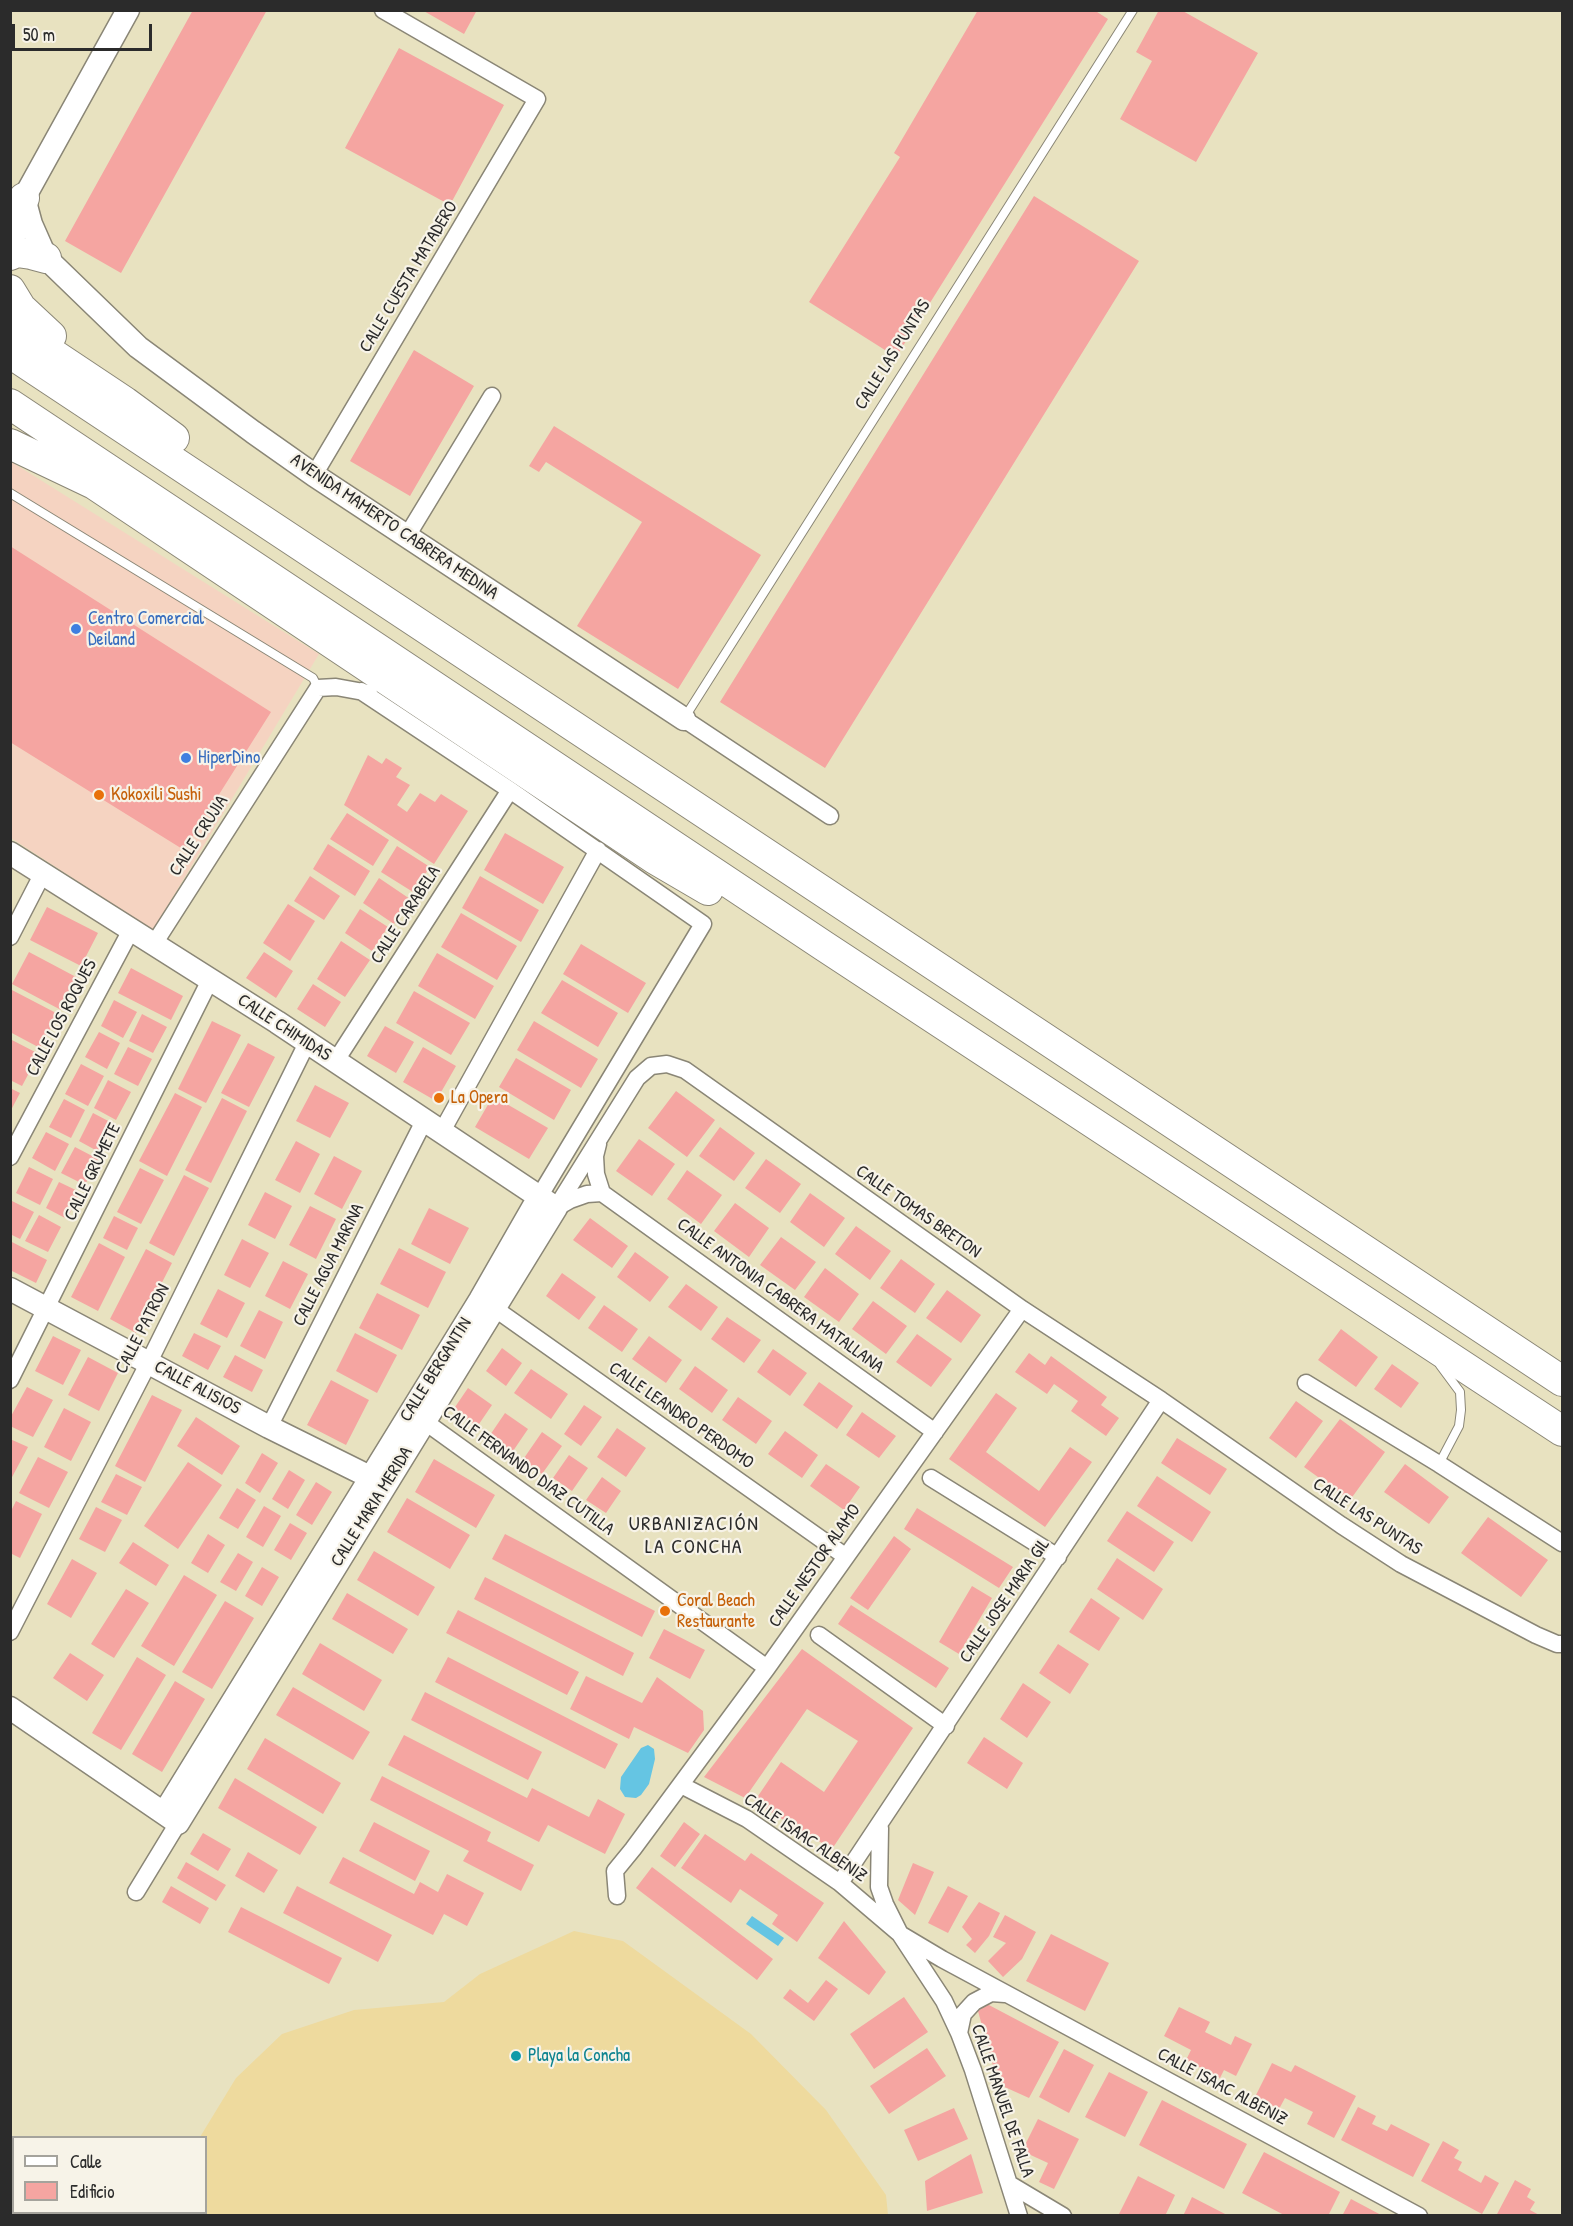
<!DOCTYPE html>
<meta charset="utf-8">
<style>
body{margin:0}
#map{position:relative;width:1573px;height:2226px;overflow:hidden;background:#e8e2c0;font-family:"Patrick Hand",sans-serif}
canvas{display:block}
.frame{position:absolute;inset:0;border:12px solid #2b2b2b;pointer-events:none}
.legend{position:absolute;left:12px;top:2136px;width:195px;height:78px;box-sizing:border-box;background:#f7f3e8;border:2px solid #a5a39c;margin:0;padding:8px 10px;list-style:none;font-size:18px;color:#2b2b2b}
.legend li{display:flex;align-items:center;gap:12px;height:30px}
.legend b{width:30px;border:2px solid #a5a39c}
.scale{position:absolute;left:12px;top:24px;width:140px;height:27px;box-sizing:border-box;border:3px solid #2b2b2b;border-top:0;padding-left:8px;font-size:18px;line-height:21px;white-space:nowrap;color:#2b2b2b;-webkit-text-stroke:4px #f7f3e8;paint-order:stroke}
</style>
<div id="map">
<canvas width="1573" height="2226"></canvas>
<div class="frame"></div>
<ul class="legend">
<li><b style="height:8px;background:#fff"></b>Calle</li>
<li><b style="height:16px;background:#f5a5a1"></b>Edificio</li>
</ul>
<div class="scale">50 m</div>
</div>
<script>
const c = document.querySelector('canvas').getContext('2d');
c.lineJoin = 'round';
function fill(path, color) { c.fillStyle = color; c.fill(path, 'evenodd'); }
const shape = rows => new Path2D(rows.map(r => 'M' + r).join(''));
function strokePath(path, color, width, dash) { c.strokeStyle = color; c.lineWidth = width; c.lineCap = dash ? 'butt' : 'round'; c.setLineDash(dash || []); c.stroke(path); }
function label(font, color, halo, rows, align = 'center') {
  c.font = font + ' "Patrick Hand",sans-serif'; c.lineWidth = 4.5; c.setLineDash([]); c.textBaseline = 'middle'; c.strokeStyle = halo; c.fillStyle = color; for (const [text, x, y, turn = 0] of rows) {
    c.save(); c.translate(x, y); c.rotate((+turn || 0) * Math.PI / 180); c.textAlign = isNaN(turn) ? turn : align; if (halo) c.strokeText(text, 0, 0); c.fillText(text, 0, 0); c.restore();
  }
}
const built = shape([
 [10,461,319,654,153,930,11,838]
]);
const sand = shape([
 [574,1931,623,1941,751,2034,826,2110,886,2195,888,2215,117,2215,122,2212,206,2212,206,2138,200,2137,236,2078,282,2034,354,2010,444,2002,480,1974]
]);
const water = shape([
 [648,1745,654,1749,655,1759,649,1784,641,1795,636,1798,625,1797,620,1789,621,1777,641,1748],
 [752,1916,784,1938,778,1946,746,1924]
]);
const building = shape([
 [193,10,267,10,121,273,65,241],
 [422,10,477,10,464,34],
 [978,10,1094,10,1108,19,896,357,809,302,900,157,894,153],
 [1159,10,1181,10,1258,53,1196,162,1120,119,1152,61,1136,52],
 [399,48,504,105,450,205,345,148],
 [1034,196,1139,261,825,768,720,702],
 [414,350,474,386,410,496,350,461],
 [554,426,761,555,678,689,577,626,642,522,546,462,539,472,529,466],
 [10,546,271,712,184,850,10,742],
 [368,755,382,764,386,758,402,768,396,777,410,785,397,805,407,812,420,793,435,802,441,794,468,811,434,864,344,805],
 [347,813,389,840,373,866,330,839],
 [505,833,564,867,543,904,484,870],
 [328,844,370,871,355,896,313,869],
 [397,846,430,867,413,892,381,872],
 [310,876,340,896,324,920,294,901],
 [480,876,539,910,521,942,462,908],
 [379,878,410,899,394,924,363,903],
 [288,904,315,921,290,961,263,943],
 [47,907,98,933,81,966,30,940],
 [360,909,388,927,372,951,345,933],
 [461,913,517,946,497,980,441,947],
 [341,941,370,960,345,997,317,979],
 [581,944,646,983,628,1013,563,974],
 [29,952,78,978,61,1010,12,984],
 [264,952,293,971,276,998,246,978],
 [437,953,494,986,475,1019,418,986],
 [131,968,183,996,171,1020,118,993],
 [562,980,618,1013,598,1047,541,1013],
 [313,984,341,1002,325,1027,297,1009],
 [10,989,58,1014,40,1048,10,1032],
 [414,991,470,1023,451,1055,396,1023],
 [114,1000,137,1012,123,1038,101,1026],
 [142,1014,167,1027,153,1053,129,1041],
 [212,1021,241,1035,206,1103,178,1089],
 [534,1021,598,1059,581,1088,517,1050],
 [385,1026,414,1042,396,1073,367,1056],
 [99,1032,120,1043,107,1069,85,1057],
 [10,1039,39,1054,22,1086,10,1080],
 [248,1043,275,1057,249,1107,221,1093],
 [128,1047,152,1059,138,1086,114,1074],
 [423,1047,456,1066,436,1101,403,1082],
 [516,1058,571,1090,554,1120,499,1087],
 [81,1064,104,1076,88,1106,65,1094],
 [108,1080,131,1092,116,1120,94,1108],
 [315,1085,349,1103,330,1138,296,1121],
 [10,1088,20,1093,10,1112],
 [676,1091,715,1120,687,1157,648,1128],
 [175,1093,202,1107,167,1176,139,1161],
 [493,1096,548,1128,529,1159,475,1127],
 [222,1098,247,1111,211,1183,185,1170],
 [64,1099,85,1110,71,1138,49,1127],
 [93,1113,114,1124,99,1152,79,1141],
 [720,1127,755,1153,734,1181,699,1156],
 [46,1132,69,1144,55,1171,32,1158],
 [639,1139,675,1164,652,1196,616,1171],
 [296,1141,320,1154,300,1193,275,1180],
 [75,1147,98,1159,85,1185,61,1173],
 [334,1156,362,1171,342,1209,314,1194],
 [766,1159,801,1184,780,1213,745,1188],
 [29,1167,53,1179,40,1205,16,1193],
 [140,1168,164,1180,141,1224,117,1212],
 [687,1170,722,1195,701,1224,667,1199],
 [184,1175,209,1188,174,1256,149,1243],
 [59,1182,80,1192,67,1219,46,1208],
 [265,1192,292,1206,275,1239,248,1225],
 [810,1193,845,1218,824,1247,790,1222],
 [10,1200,34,1212,20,1239,10,1234],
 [735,1203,769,1228,749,1257,714,1231],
 [310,1206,336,1219,316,1259,289,1245],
 [429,1208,469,1228,450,1264,411,1244],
 [39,1215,61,1227,48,1252,25,1241],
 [114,1216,138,1228,127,1250,103,1238],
 [590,1218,628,1246,612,1268,573,1240],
 [856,1226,891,1251,870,1280,835,1254],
 [781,1237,816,1262,795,1290,760,1265],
 [242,1239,269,1253,250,1288,224,1275],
 [10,1241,47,1260,36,1283,10,1270],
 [99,1243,125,1257,98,1311,71,1297],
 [399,1248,446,1272,428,1308,380,1284],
 [146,1249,172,1263,136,1333,110,1319],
 [635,1252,669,1277,650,1302,617,1277],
 [901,1259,935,1284,915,1313,880,1288],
 [283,1261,308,1274,290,1309,265,1296],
 [825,1268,859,1294,839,1322,804,1297],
 [562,1273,596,1297,579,1320,546,1296],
 [686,1284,718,1307,701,1331,668,1307],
 [218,1289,245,1303,227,1338,200,1324],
 [947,1290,981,1315,961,1343,926,1318],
 [377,1293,420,1315,402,1350,359,1328],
 [873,1301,907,1326,886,1354,852,1329],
 [604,1305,638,1329,622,1352,588,1328],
 [259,1310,283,1322,265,1359,240,1346],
 [727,1317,761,1340,744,1363,711,1339],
 [1341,1329,1378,1357,1356,1387,1318,1360],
 [194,1333,221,1346,208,1370,182,1356],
 [355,1333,397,1355,377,1393,336,1371],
 [917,1334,952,1359,931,1387,896,1362],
 [53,1336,81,1350,63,1385,35,1371],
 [649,1336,682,1360,666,1383,632,1359],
 [502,1348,522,1363,506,1386,486,1371],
 [773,1349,807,1373,790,1396,757,1372],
 [1029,1353,1045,1365,1051,1356,1107,1397,1101,1405,1119,1418,1106,1436,1071,1411,1078,1401,1054,1384,1047,1394,1015,1372],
 [235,1355,263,1370,252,1392,223,1377],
 [88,1357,118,1373,99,1411,68,1395],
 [1392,1364,1419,1383,1401,1408,1374,1389],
 [695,1366,728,1390,712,1413,679,1389],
 [531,1369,568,1394,551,1419,514,1393],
 [331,1380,369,1400,346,1445,307,1425],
 [819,1382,853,1406,837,1429,803,1405],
 [27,1387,53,1400,33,1437,10,1426,10,1418],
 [468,1388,492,1405,477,1427,453,1410],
 [996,1393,1017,1408,986,1452,1039,1491,1070,1447,1092,1462,1045,1527,949,1459],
 [152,1395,182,1410,145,1482,115,1466],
 [738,1397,772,1421,756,1444,722,1420],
 [1296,1401,1323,1421,1296,1458,1269,1438],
 [584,1405,602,1417,581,1446,564,1434],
 [64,1408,91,1422,71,1461,44,1447],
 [862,1412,896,1436,879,1458,846,1435],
 [505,1413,528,1429,511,1454,488,1438],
 [196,1417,240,1446,222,1475,177,1446],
 [1340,1419,1385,1452,1350,1500,1304,1467],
 [617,1428,646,1448,626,1477,597,1457],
 [785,1431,818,1455,802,1478,768,1454],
 [542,1432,562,1446,542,1474,522,1461],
 [1177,1438,1227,1469,1210,1495,1161,1463],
 [10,1439,28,1447,10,1481],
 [262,1453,278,1463,260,1493,245,1483],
 [569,1455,588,1468,572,1491,553,1478],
 [38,1457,68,1472,49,1508,19,1493],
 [434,1459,495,1495,476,1528,415,1492],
 [188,1462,222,1485,178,1549,144,1526],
 [826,1464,860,1487,844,1510,810,1486],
 [1405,1464,1449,1497,1429,1524,1384,1492],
 [289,1470,305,1480,288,1509,272,1499],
 [116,1474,142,1487,127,1515,101,1502],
 [1157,1476,1211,1512,1192,1542,1137,1506],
 [602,1477,621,1491,606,1513,586,1500],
 [316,1482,332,1492,312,1525,296,1515],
 [237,1488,256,1500,238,1529,219,1518],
 [407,1498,470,1535,450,1569,387,1532],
 [16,1501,42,1514,20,1558,10,1553,10,1513],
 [264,1506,281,1516,263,1547,246,1537],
 [96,1507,122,1520,105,1552,79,1539],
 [917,1508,1013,1567,999,1588,904,1529],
 [1127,1511,1174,1542,1154,1572,1107,1541],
 [1488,1517,1548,1560,1521,1597,1461,1553],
 [290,1523,307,1533,291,1560,274,1550],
 [208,1534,225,1545,208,1573,191,1563],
 [505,1534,655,1611,642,1637,492,1559],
 [894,1536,911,1549,868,1610,850,1598],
 [133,1542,169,1565,156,1586,119,1563],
 [374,1551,435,1587,418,1616,357,1580],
 [238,1553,253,1562,236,1591,220,1582],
 [1117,1558,1163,1589,1143,1620,1097,1589],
 [72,1559,97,1573,71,1618,47,1604],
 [262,1567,279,1577,262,1606,245,1596],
 [184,1575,217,1595,174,1666,141,1646],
 [485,1577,634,1653,623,1676,474,1599],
 [972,1586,992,1598,959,1654,939,1642],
 [126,1589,149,1603,114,1658,91,1644],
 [347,1593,408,1629,393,1654,332,1619],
 [1091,1598,1120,1618,1099,1651,1069,1632],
 [225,1601,254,1618,212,1689,182,1672],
 [851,1605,949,1668,936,1688,838,1624],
 [458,1610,579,1672,567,1695,446,1633],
 [664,1629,705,1650,690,1679,649,1658],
 [320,1643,382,1680,364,1711,302,1674],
 [1058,1644,1089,1664,1070,1694,1039,1673],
 [802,1649,913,1728,832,1849,754,1802,781,1762,824,1792,858,1741,807,1709,745,1798,704,1777],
 [70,1653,104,1675,87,1701,53,1678],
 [137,1657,166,1675,121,1750,92,1733],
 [448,1657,618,1744,605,1769,435,1682],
 [586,1676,642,1703,657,1677,703,1711,704,1730,688,1753,634,1727,629,1739,570,1709],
 [175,1681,205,1699,162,1772,132,1754],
 [1023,1683,1051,1702,1027,1738,1000,1719],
 [293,1687,370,1732,353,1760,276,1715],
 [425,1692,542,1752,528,1780,411,1720],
 [404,1735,527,1798,532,1788,589,1817,598,1799,625,1814,605,1854,548,1825,539,1842,388,1765],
 [984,1737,1023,1763,1007,1789,967,1763],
 [265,1738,341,1783,323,1814,247,1769],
 [382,1776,491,1832,487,1841,534,1865,521,1891,463,1861,469,1851,370,1800],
 [235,1778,317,1827,300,1855,218,1808],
 [374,1822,430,1851,415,1881,359,1851],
 [684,1822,700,1834,675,1867,660,1856],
 [203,1833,231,1849,218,1871,190,1854],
 [705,1834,745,1861,751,1853,824,1903,797,1942,772,1924,778,1915,740,1889,731,1903,681,1868],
 [248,1852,278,1870,264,1893,235,1876],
 [343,1857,414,1894,420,1882,438,1892,447,1874,484,1893,467,1926,444,1914,433,1935,329,1883],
 [186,1862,226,1885,216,1901,177,1878],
 [913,1863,934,1872,915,1915,898,1900],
 [652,1867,773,1959,757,1980,636,1888],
 [171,1886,209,1908,200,1924,162,1902],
 [297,1886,392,1935,378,1962,283,1913],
 [948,1886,968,1896,948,1933,928,1923],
 [979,1902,1000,1913,989,1936,975,1953,966,1945,972,1939,962,1927],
 [241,1907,342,1958,329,1984,228,1932],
 [1005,1915,1036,1932,1022,1959,1003,1977,988,1961,1006,1943,993,1937],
 [844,1921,886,1972,869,1995,818,1958],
 [1051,1934,1109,1963,1085,2011,1026,1981],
 [826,1980,838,1989,814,2021,783,1998,790,1989,808,2003],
 [904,1997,928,2032,874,2069,850,2034],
 [987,2004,1059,2042,1029,2098,998,2084,978,2011],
 [1179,2007,1210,2022,1205,2032,1231,2045,1235,2036,1252,2044,1236,2076,1224,2070,1220,2078,1186,2060,1191,2050,1164,2036],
 [927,2048,946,2076,889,2114,870,2086],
 [1064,2049,1094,2065,1069,2113,1039,2097],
 [1272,2063,1291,2072,1295,2065,1356,2096,1334,2138,1307,2124,1313,2112,1285,2098,1279,2109,1255,2097],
 [1109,2072,1148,2092,1125,2137,1085,2117],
 [1162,2100,1247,2144,1224,2189,1139,2145],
 [1358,2107,1376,2116,1372,2124,1387,2131,1391,2124,1430,2144,1413,2177,1341,2140],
 [954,2108,968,2139,918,2161,904,2130],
 [1038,2119,1079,2139,1054,2189,1039,2182,1048,2163,1022,2151],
 [1443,2141,1459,2150,1454,2158,1462,2162,1458,2170,1481,2183,1485,2175,1499,2183,1482,2214,1421,2181],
 [1264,2152,1340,2192,1328,2216,1286,2216,1242,2193],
 [971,2154,983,2193,927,2211,925,2181],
 [1138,2176,1175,2195,1165,2216,1118,2216],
 [1515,2180,1531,2189,1527,2197,1535,2202,1530,2210,1541,2216,1496,2216],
 [1192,2197,1229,2216,1183,2216],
 [1351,2199,1383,2216,1342,2216]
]);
const lane = shape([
 [10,493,313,678,318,688],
 [685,717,1133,10],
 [1439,1464,1459,1426,1461,1410,1460,1392,1440,1365]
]);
const street = shape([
 [314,475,537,99,383,10],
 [407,536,492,396],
 [361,691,510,790,703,924,539,1197],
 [684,719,830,816],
 [10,937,43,873],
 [154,944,318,688,336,687,369,693],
 [335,1062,510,790],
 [441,1133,598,850],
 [598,1144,595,1156,596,1174,602,1193],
 [10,1157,131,930],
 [602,1193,935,1432],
 [556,1208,637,1078,651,1066,667,1064,685,1070,1022,1309,1161,1400,1341,1525,1401,1564,1536,1635,1557,1644,1562,1644],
 [556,1208,570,1200,587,1194,602,1193],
 [494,1308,845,1556],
 [10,1380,210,980],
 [1306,1383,1439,1464,1562,1543],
 [417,1416,767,1668],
 [269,1427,424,1121],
 [931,1478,1058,1557],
 [10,1632,149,1362,307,1043],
 [819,1635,946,1726],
 [681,1785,747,1819,840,1883,900,1934,942,1959,1419,2216],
 [880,1828,879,1887,885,1904,900,1934,944,2001,959,2033,973,2070,1019,2216],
 [840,1883,1161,1400],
 [136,1892,178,1823],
 [617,1896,615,1871,633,1849,767,1668,1022,1309],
 [959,2033,963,2014,974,2002,991,1993,1005,1994],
 [1011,2185,1063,2216]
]);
const secondary = shape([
 [24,198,31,224,46,258,138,347,253,432,314,475,684,719],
 [14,208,24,198,128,10],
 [10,853,277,1022,556,1208,178,1823,10,1708],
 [10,1289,269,1427,384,1484],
 [164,1813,480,1300,539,1197]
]);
const highway = shape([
 [10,235,24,198],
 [10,255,17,252,31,254,46,258],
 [10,290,21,308,51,336],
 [14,328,125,402,174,438],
 [10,353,1562,1381],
 [10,404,824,946,1562,1431],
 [10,444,94,484,655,859,708,890]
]);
const markers = [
 [76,629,6,"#3f7fe0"],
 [186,758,6,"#3f7fe0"],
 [99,795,6,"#e8710a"],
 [439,1098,6,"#e8710a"],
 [665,1611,6,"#e8710a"],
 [516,2056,6,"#0f9aa8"]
];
const streetNames = [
 ["CALLE CUESTA MATADERO",409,277,-59],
 ["CALLE LAS PUNTAS",893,355,-58],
 ["AVENIDA MAMERTO CABRERA MEDINA",394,527,34],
 ["CALLE CRUJIA",199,836,-57],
 ["CALLE CARABELA",406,915,-57],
 ["CALLE LOS ROQUES",62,1018,-62],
 ["CALLE CHIMIDAS",284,1028,33],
 ["CALLE GRUMETE",93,1172,-64],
 ["CALLE TOMAS BRETON",918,1212,35],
 ["CALLE AGUA MARINA",329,1265,-63],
 ["CALLE ANTONIA CABRERA MATALLANA",780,1296,36],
 ["CALLE PATRON",143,1329,-63],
 ["CALLE BERGANTIN",436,1370,-58],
 ["CALLE ALISIOS",197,1388,28],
 ["CALLE LEANDRO PERDOMO",681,1416,35],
 ["CALLE FERNANDO DIAZ CUTILLA",528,1471,36],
 ["CALLE MARIA MERIDA",372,1507,-58],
 ["CALLE LAS PUNTAS",1367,1517,33],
 ["CALLE NESTOR ALAMO",815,1566,-55],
 ["CALLE JOSE MARIA GIL",1005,1601,-56],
 ["CALLE ISAAC ALBENIZ",805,1838,34],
 ["CALLE ISAAC ALBENIZ",1222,2087,28],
 ["CALLE MANUEL DE FALLA",1002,2101,71]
];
const shopNames = [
 ["Centro Comercial",88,619],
 ["Deiland",88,640],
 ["HiperDino",198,758]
];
const foodNames = [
 ["Kokoxili Sushi",111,795],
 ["La Opera",451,1098],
 ["Coral Beach",677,1601],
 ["Restaurante",677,1622]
];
const cultureNames = [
 ["Playa la Concha",528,2056]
];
const neighbourhoodNames = [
 ["URBANIZACIÓN",694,1525],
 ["LA CONCHA",694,1548]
];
fill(built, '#f5d3c1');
fill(sand, '#eeda9e');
fill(water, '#65c5e3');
fill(building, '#f5a5a1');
strokePath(lane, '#8a8676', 10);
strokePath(street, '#8a8676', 19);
strokePath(secondary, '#8a8676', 25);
strokePath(highway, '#8a8676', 32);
strokePath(lane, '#fff', 8);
strokePath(street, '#fff', 16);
strokePath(secondary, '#fff', 22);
strokePath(highway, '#fff', 30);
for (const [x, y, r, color] of markers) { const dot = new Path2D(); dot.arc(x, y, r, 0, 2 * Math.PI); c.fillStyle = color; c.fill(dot); strokePath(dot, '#f7f3e8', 2); }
label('18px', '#2b2b2b', '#f7f3e8', streetNames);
label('18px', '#366cbe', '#f7f3e8', shopNames, 'left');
label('18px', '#c56008', '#f7f3e8', foodNames, 'left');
label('18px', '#0d838f', '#f7f3e8', cultureNames, 'left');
c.letterSpacing = '1.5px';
label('20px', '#2b2b2b', '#f7f3e8', neighbourhoodNames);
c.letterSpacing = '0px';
</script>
